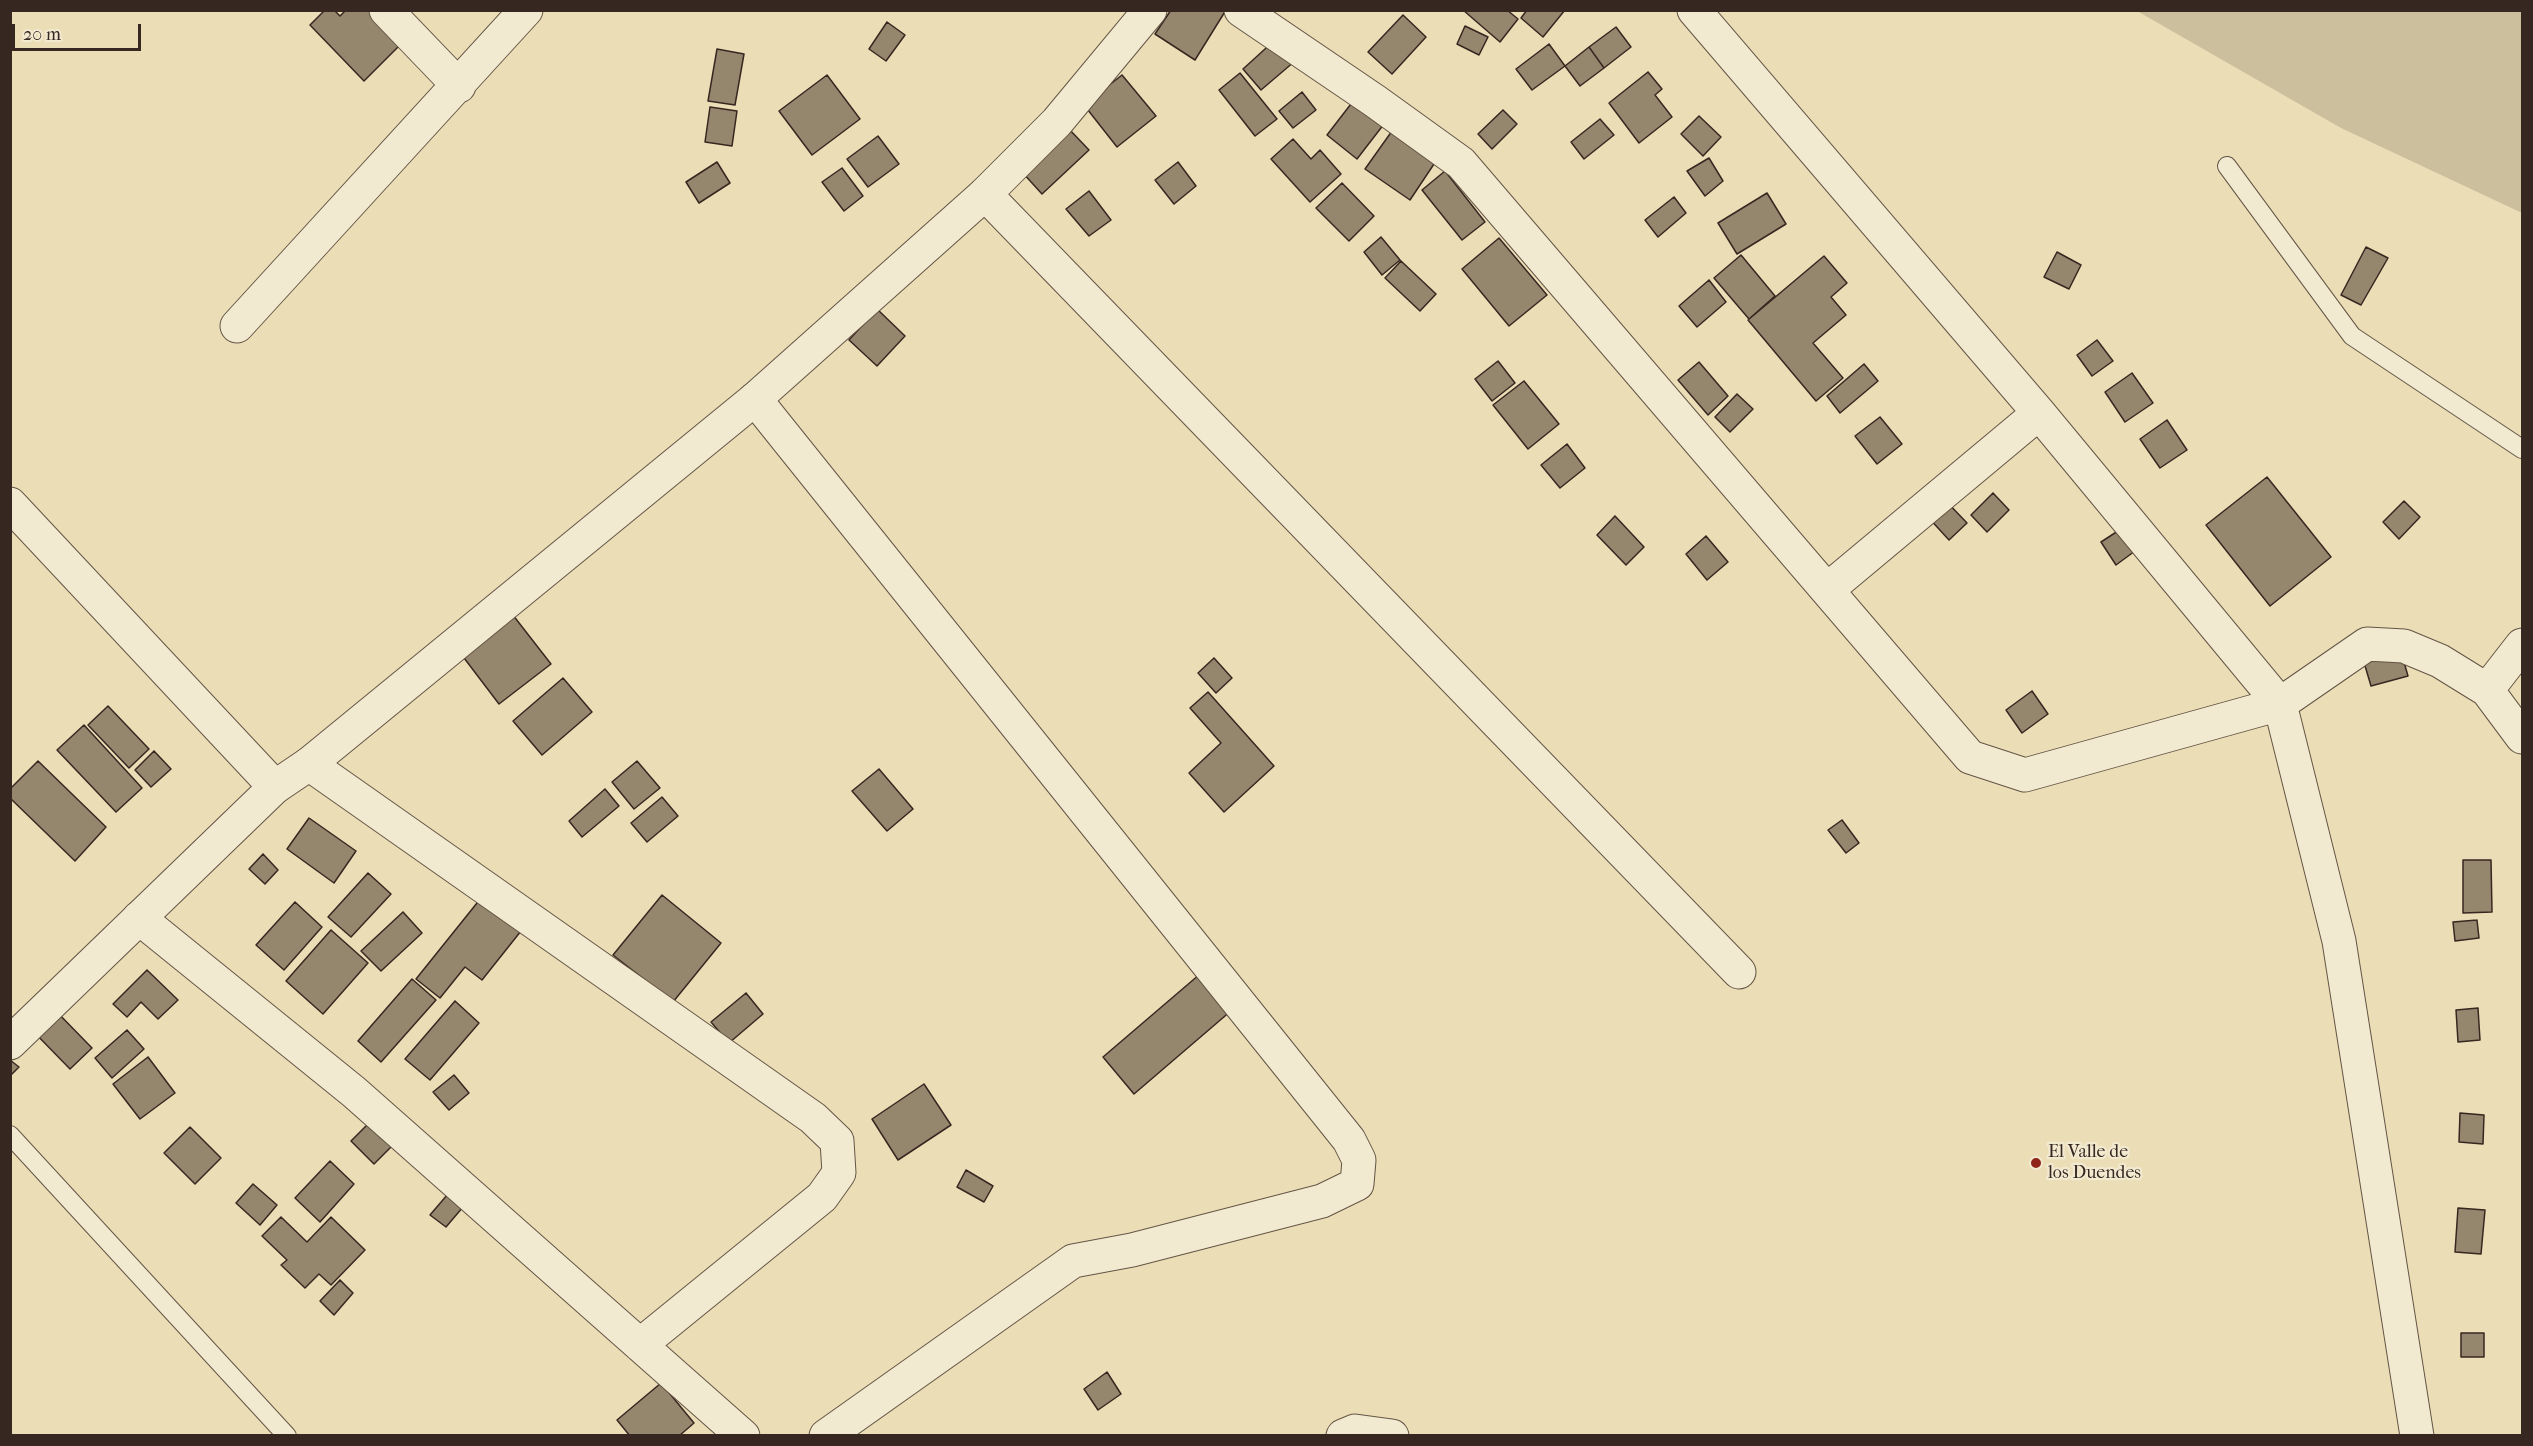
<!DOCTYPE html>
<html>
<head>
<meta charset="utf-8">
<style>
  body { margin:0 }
  #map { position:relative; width:2533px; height:1446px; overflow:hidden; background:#ebdeb6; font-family:"IM FELL French Canon",serif }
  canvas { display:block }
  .frame { position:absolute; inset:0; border:12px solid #372721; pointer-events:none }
  .scale { position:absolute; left:12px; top:24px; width:129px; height:27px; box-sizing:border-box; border:3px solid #372721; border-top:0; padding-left:8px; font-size:18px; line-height:21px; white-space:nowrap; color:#372721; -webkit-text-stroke:4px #f2ead0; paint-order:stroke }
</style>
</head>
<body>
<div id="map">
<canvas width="2533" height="1446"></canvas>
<div class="frame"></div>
<div class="scale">20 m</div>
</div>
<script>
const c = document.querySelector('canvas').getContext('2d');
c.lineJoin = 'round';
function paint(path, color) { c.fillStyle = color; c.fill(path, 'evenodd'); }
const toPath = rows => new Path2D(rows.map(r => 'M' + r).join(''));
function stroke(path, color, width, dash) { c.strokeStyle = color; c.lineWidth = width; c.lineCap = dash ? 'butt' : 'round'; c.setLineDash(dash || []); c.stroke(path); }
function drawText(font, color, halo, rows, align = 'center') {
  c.font = font + ' "IM FELL French Canon",serif'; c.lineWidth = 4.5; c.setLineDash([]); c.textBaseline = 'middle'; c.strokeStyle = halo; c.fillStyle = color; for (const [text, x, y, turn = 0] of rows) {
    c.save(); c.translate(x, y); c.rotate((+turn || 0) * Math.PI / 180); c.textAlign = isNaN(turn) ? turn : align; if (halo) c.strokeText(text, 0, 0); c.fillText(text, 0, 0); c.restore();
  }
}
paint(toPath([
  [2137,11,2522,11,2522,213,2341,128]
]), '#ccbf9d');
const building = toPath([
  [325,10,334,10,340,16,346,10,374,10,404,41,364,81,310,25,325,10],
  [1171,10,1226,10,1195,60,1155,34,1171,10],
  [1463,10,1507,10,1518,19,1500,42,1463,10],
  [1527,10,1565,10,1543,37,1521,18,1527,10],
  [1403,15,1426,37,1392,74,1368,52,1403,15],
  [887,22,905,35,886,61,869,49,887,22],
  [1465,26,1488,37,1479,55,1457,44,1465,26],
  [1616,27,1631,47,1604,68,1589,47,1616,27],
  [1276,39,1295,61,1261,90,1243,69,1276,39],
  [1549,44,1565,66,1532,90,1516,69,1549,44],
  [1589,47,1604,68,1580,86,1565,66,1589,47],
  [717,49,744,54,735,105,708,101,717,49],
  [1648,72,1662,89,1655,95,1672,117,1639,143,1609,103,1648,72],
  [1240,73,1277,119,1255,136,1219,90,1240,73],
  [827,75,860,119,812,155,779,111,827,75],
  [1122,75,1156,116,1117,147,1084,105,1122,75],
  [1302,92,1316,110,1293,128,1279,111,1302,92],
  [1354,100,1384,124,1357,159,1327,135,1354,100],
  [710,107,737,111,732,146,705,142,710,107],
  [1503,110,1517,124,1492,149,1478,134,1503,110],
  [1699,116,1721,137,1703,156,1681,134,1699,116],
  [1600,119,1614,135,1584,159,1571,142,1600,119],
  [1068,128,1089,150,1042,194,1022,172,1068,128],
  [1392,131,1436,161,1410,200,1365,169,1392,131],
  [878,136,899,164,868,187,847,159,878,136],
  [1293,139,1311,159,1320,150,1341,174,1310,202,1271,159,1293,139],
  [1709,158,1723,181,1705,196,1687,171,1709,158],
  [717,162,730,183,699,203,686,182,717,162],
  [1178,162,1196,186,1174,204,1155,180,1178,162],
  [842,168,863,196,844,211,822,182,842,168],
  [1445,171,1485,222,1462,240,1422,190,1445,171],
  [1342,183,1374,216,1349,241,1316,208,1342,183],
  [1089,191,1111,220,1089,236,1066,209,1089,191],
  [1767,193,1786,224,1737,254,1718,223,1767,193],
  [1674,197,1686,213,1658,237,1645,220,1674,197],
  [1381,237,1400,260,1382,275,1364,252,1381,237],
  [1499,238,1547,295,1509,326,1462,269,1499,238],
  [2366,247,2388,258,2361,305,2341,295,2366,247],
  [2057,252,2081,265,2069,289,2044,277,2057,252],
  [1741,255,1775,296,1749,319,1714,278,1741,255],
  [1824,256,1847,283,1831,297,1846,315,1813,343,1843,378,1816,401,1748,320,1824,256],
  [1401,261,1436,294,1420,311,1385,278,1401,261],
  [1709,280,1726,302,1697,327,1679,306,1709,280],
  [877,309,905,336,877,366,849,340,877,309],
  [2097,340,2113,361,2092,376,2077,355,2097,340],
  [1498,361,1515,383,1492,401,1475,379,1498,361],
  [1699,362,1728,396,1708,415,1678,380,1699,362],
  [1864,364,1878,381,1840,413,1827,396,1864,364],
  [2132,373,2153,403,2125,422,2105,392,2132,373],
  [1524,381,1559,424,1528,449,1493,405,1524,381],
  [1737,394,1753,409,1730,432,1715,417,1737,394],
  [1880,417,1902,444,1877,464,1855,436,1880,417],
  [2167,420,2187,450,2160,468,2140,439,2167,420],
  [1567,444,1585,468,1560,488,1541,465,1567,444],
  [2267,477,2331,557,2270,606,2206,525,2267,477],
  [1993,493,2009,510,1987,532,1971,515,1993,493],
  [1945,500,1967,523,1949,540,1927,516,1945,500],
  [2404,501,2420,517,2399,539,2383,522,2404,501],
  [1615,516,1644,547,1626,565,1597,535,1615,516],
  [2121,529,2135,551,2116,565,2101,542,2121,529],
  [1706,536,1728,562,1707,580,1686,554,1706,536],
  [509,610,551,664,499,704,458,650,509,610],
  [2400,648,2408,676,2371,686,2363,659,2400,648],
  [1214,658,1232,678,1216,693,1198,673,1214,658],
  [563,678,592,712,542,755,513,721,563,678],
  [2032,691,2048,714,2022,733,2006,710,2032,691],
  [1208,692,1274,766,1224,812,1189,773,1221,743,1190,708,1208,692],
  [108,706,149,749,129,768,88,725,108,706],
  [84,725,142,788,116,812,57,750,84,725],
  [154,751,171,769,151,787,135,770,154,751],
  [38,761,106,827,75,861,10,798,10,789,38,761],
  [637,761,660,788,634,809,612,782,637,761],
  [879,769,913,809,887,831,852,791,879,769],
  [605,789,619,806,582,837,569,821,605,789],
  [662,797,678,816,647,842,631,823,662,797],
  [309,818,356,851,334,883,287,849,309,818],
  [1842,820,1859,843,1846,853,1828,830,1842,820],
  [263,854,278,870,265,884,249,869,263,854],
  [2463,860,2491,860,2492,912,2463,913,2463,860],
  [368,873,391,894,351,937,328,917,368,873],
  [662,895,721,943,673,1002,613,955,662,895],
  [481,898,521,931,482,980,465,967,440,998,416,979,481,898],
  [295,902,322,927,284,970,256,945,295,902],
  [403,912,422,933,381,971,361,951,403,912],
  [2477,920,2479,938,2455,941,2453,922,2477,920],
  [331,930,368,963,323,1014,286,981,331,930],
  [147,970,178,1000,158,1019,141,1002,127,1017,113,1004,147,970],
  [1200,974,1232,1010,1134,1094,1103,1057,1200,974],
  [412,979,436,1000,381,1062,358,1041,412,979],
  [746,993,763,1014,729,1043,711,1022,746,993],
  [455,1001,479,1023,430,1080,405,1059,455,1001],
  [52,1007,92,1048,70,1069,30,1028,52,1007],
  [2478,1008,2480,1040,2458,1042,2456,1010,2478,1008],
  [127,1030,144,1049,112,1078,95,1058,127,1030],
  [148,1057,175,1093,140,1119,113,1084,148,1057],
  [10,1060,19,1067,10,1076,10,1060],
  [454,1075,469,1093,449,1110,433,1092,454,1075],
  [924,1084,951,1125,898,1160,872,1119,924,1084],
  [2460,1113,2484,1115,2483,1144,2459,1142,2460,1113],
  [372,1120,395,1143,374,1164,351,1141,372,1120],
  [190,1127,221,1158,195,1184,164,1153,190,1127],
  [330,1161,354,1184,320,1222,295,1198,330,1161],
  [966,1170,993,1186,984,1202,957,1187,966,1170],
  [253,1184,277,1205,260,1225,236,1203,253,1184],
  [448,1194,463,1207,446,1227,430,1215,448,1194],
  [2458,1208,2485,1210,2481,1254,2455,1252,2458,1208],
  [281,1217,307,1242,331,1217,365,1250,331,1285,319,1274,305,1288,281,1265,287,1260,262,1236,281,1217],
  [340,1280,353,1293,334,1315,320,1301,340,1280],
  [2461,1333,2484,1333,2484,1357,2461,1357,2461,1333],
  [1107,1372,1121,1394,1098,1410,1084,1389,1107,1372],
  [661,1383,694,1423,679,1436,630,1436,617,1420,661,1383]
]);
paint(building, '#95866e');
stroke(building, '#372721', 1.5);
const service = toPath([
  [2227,166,2352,336,2522,449],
  [10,1135,287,1436]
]);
const minor = toPath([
  [386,10,459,86],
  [1241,10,1375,101,1461,163,1970,757,2025,775,2280,704,2339,941,2417,1436],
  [1694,10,2039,413,2280,704,2367,644,2404,646,2440,661,2487,690,2522,737],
  [985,194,1739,972],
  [237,326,526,10],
  [755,399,1349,1140,1359,1160,1357,1184,1322,1201,1132,1250,1073,1261,826,1436],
  [10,504,275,787],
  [1827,590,2039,413],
  [2487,690,2522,645],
  [309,764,813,1118,837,1141,839,1173,822,1197,640,1345],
  [139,918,354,1092,743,1436],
  [1343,1436,1355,1431,1392,1436]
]);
const tertiary = toPath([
  [10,1043,275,787,309,764,755,399,985,194,1057,122,1150,10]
]);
stroke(service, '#645546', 20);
stroke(minor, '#645546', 35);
stroke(tertiary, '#645546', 35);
stroke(service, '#f2ead0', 18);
stroke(minor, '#f2ead0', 33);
stroke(tertiary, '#f2ead0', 33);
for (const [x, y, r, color] of [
  [2036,1163,6,"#8f2418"]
]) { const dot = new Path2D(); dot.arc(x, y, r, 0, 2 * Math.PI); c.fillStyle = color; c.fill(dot); stroke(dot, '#f2ead0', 2); }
drawText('18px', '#372721', '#f2ead0', [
  ["El Valle de",2048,1153],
  ["los Duendes",2048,1174]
], 'left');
</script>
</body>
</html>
